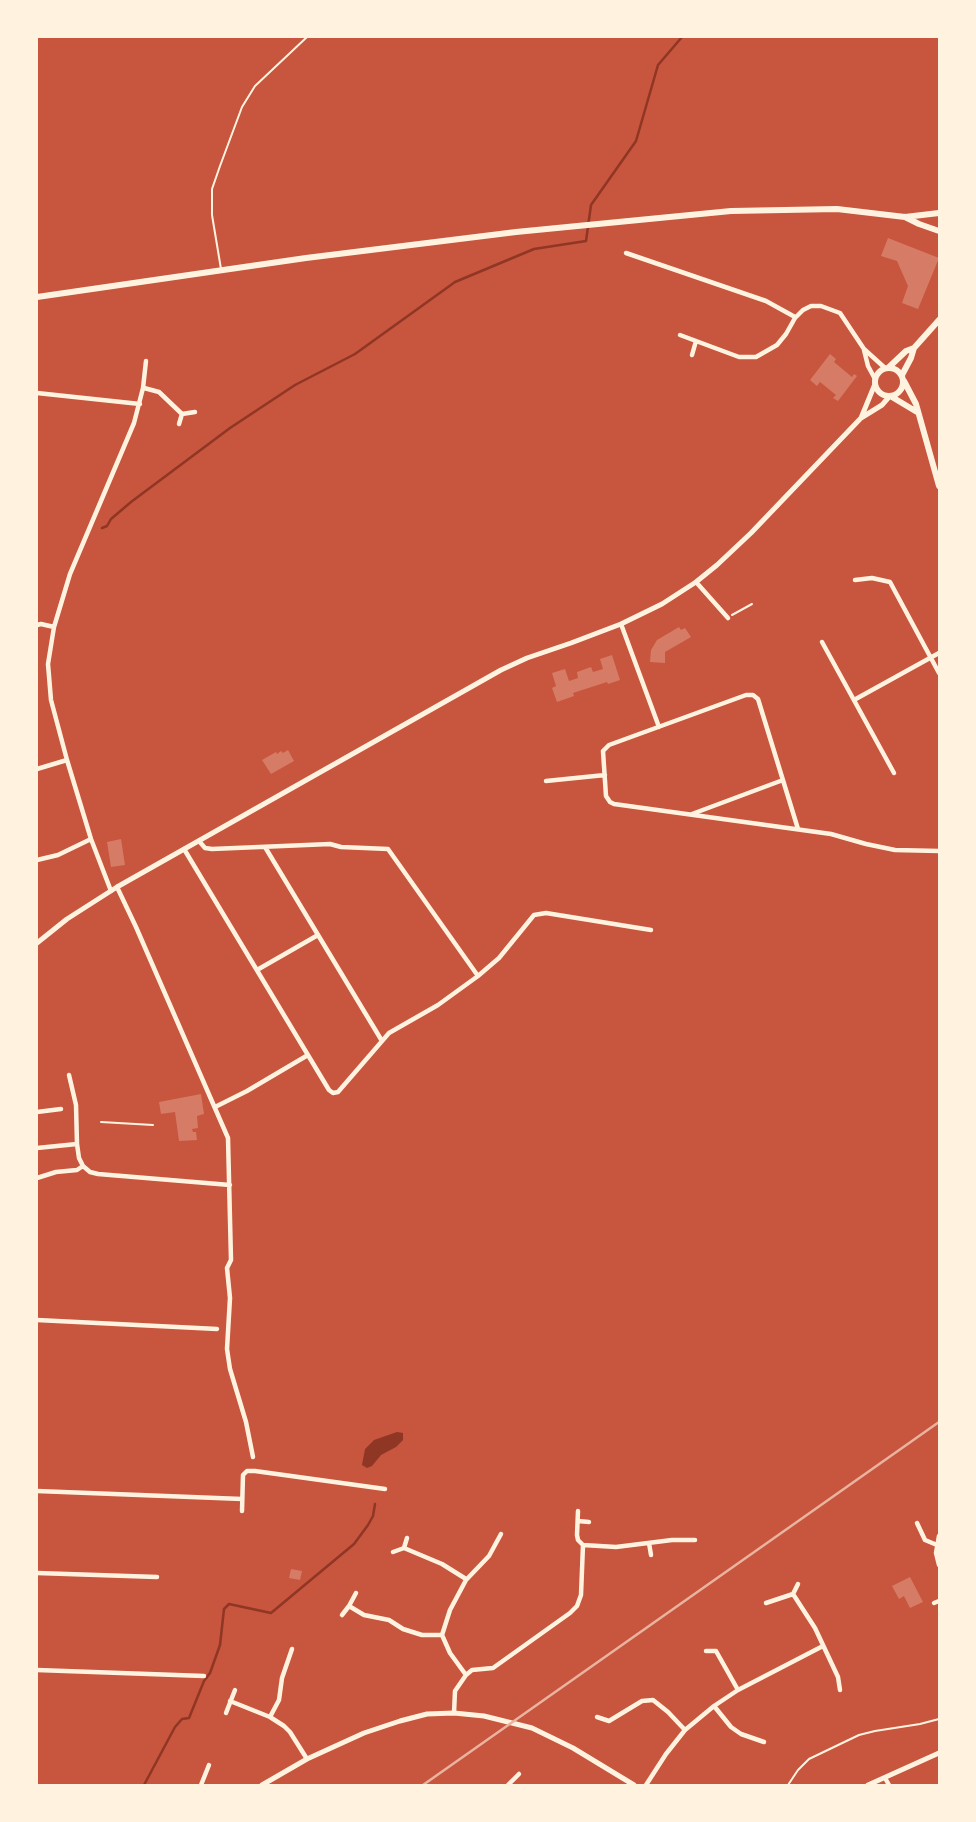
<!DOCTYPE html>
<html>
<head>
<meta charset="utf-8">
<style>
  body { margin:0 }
  #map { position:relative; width:976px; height:1822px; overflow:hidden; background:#c8553d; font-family:Figtree,sans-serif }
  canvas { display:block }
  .frame { position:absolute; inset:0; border:38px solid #fff3e0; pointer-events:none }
</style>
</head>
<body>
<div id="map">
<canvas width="976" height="1822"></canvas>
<div class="frame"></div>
</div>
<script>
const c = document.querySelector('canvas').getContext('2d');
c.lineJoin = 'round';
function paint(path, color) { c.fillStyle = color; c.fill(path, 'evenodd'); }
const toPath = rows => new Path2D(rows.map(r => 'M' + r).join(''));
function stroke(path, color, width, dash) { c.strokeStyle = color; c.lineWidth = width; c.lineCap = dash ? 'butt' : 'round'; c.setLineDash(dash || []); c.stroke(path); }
paint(toPath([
  [397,1432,403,1433,403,1440,396,1447,381,1455,372,1466,367,1468,362,1465,365,1449,374,1440]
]), '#8f3625');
stroke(toPath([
  [102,528,107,526,111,519,131,502,230,428,295,385,355,354,455,282,534,249,586,241,591,205,636,141,658,65,682,37],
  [144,1785,175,1727,182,1719,189,1718,204,1681,210,1673,220,1645,224,1609,229,1604,271,1613,354,1544,368,1525,373,1516,375,1504]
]), '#8f3625', 2.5);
paint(toPath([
  [888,238,939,258,918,309,902,303,908,286,897,261,881,256],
  [830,354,836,359,834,362,852,377,854,374,857,376,838,401,833,398,836,395,820,382,817,386,810,380],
  [679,627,681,630,685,628,691,637,665,652,665,663,650,662,651,650,657,640],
  [612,655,620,680,608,684,607,682,573,693,574,696,557,702,552,688,556,686,552,673,565,669,569,681,578,678,577,672,591,667,593,672,603,669,600,659],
  [288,750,294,761,271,774,262,760,276,752,277,754,281,751,283,753],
  [121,839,125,865,111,867,107,842],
  [201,1094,204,1114,197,1116,198,1128,192,1129,193,1132,196,1132,197,1140,179,1141,175,1112,161,1114,159,1102],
  [291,1569,302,1571,300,1580,289,1578],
  [910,1577,923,1602,910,1608,904,1596,899,1599,892,1586]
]), '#d67c66');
stroke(toPath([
  [732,615,752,604],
  [101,1122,153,1125],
  [788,1785,798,1770,809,1759,859,1735,875,1731,920,1724,939,1719]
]), '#fff3e0', 2);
stroke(toPath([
  [221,269,212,215,212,189,220,166,242,107,255,86,307,37]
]), '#fff3e0', 2);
stroke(toPath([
  [626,253,766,301,795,317],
  [680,335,739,357,756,357,777,345,786,334,795,318,803,310,811,306,821,306,840,313,864,349,885,368],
  [864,350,868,366,875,379],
  [692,355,696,341],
  [144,388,159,392,182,414],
  [37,393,140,404],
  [179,424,182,414,195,412],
  [855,580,872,578,890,582,939,673],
  [696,582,728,618],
  [621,624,659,727],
  [37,625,41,624,54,627],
  [822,642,894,773],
  [854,700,939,653],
  [37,769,67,760],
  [546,781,605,775],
  [692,814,783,780],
  [798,829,758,699,753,695,746,695,609,745,603,751,606,796,610,802,614,804,831,834,866,844,895,850,939,851],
  [199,841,205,848,212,849,330,844,341,847,388,849,478,976],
  [265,847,382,1041],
  [184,849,329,1090,333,1093,338,1092,389,1033,438,1005,478,976,499,958,534,915,546,913,651,930],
  [37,860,58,855,91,839],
  [117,887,136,927,228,1138,231,1260,227,1268,230,1298,227,1349,230,1369,246,1422,253,1457],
  [111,891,91,839,67,760,51,700,48,664,54,627,70,574,134,423,143,388,146,361],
  [257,970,318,935],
  [69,1075,76,1105,77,1144,79,1158,83,1166,90,1172,98,1174,230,1185],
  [215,1107,247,1091,308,1055],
  [37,1112,61,1109],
  [37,1148,77,1144],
  [37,1178,56,1172,77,1170,83,1166],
  [37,1320,217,1329],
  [37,1491,242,1499],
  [242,1511,243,1475,247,1471,255,1471,385,1489],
  [578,1521,589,1522],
  [917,1523,925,1540,937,1545],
  [939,1536,936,1553,939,1565],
  [649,1543,651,1555],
  [583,1545,616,1547,672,1540,695,1540],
  [404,1548,442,1564,466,1579],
  [393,1552,404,1548,407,1538],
  [37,1573,157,1577],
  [793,1594,798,1584],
  [766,1603,793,1594,815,1628,838,1677,840,1690],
  [934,1603,939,1601],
  [349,1606,364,1615,389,1620,403,1629,422,1635,442,1635],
  [342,1615,349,1606,356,1593],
  [706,1651,716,1651,738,1690],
  [37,1670,204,1676],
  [466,1675,450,1653,442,1635,450,1610,466,1580,489,1556,501,1534],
  [230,1701,270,1717,284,1726,290,1732,307,1759],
  [714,1706,731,1727,741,1734,764,1742],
  [226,1713,235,1690],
  [454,1713,455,1691,466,1675,472,1670,493,1668,570,1613,577,1606,581,1595,583,1545,578,1540,577,1535,578,1511],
  [270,1717,279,1700,282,1678,292,1649],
  [597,1717,609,1721,642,1701,653,1700,668,1712,685,1730],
  [885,1778,889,1785],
  [201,1785,209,1765],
  [508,1785,519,1774],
  [646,1785,666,1754,685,1730,714,1706,738,1690,823,1646]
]), '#fff3e0', 4.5);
stroke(toPath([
  [861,418,875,384],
  [37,943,67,919,117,887,501,670,527,658,571,643,621,624,662,604,696,582,717,565,751,533,861,418,882,405,889,397],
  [262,1785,307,1759,364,1733,400,1721,427,1714,454,1713,484,1716,532,1728,573,1748,634,1785],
  [868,1785,939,1753]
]), '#fff3e0', 5);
stroke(toPath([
  '875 382a14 14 0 1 1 28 0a14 14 0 1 1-28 0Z',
  [888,368,906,351,914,348,939,320],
  [902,375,911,358,914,348],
  [904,381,916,404,939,486],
  [892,397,917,412]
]), '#fff3e0', 6);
stroke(toPath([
  [905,217,919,224,939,231],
  [37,297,306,258,516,232,731,211,837,209,905,217,939,213]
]), '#fff3e0', 6);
stroke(toPath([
  [423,1785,939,1422]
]), '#e9b49f', 2.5);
</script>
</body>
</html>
